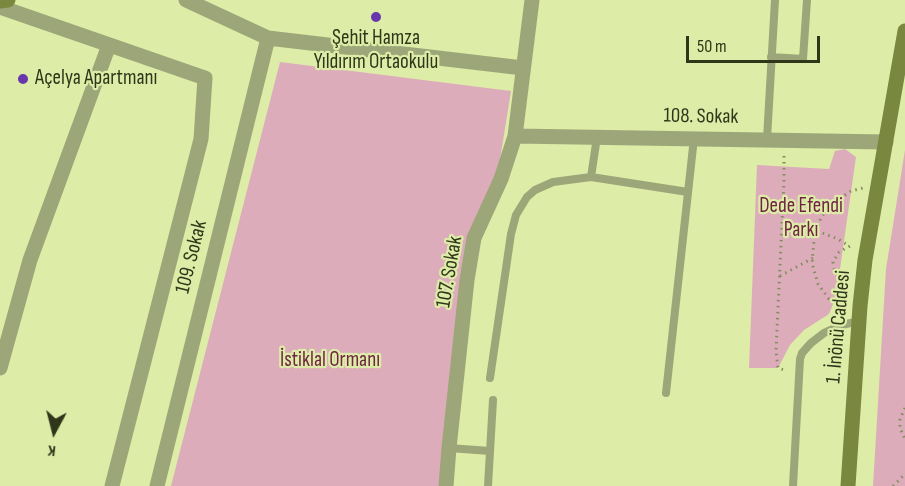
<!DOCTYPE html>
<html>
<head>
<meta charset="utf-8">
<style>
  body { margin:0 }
  #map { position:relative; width:905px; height:486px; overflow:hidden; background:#ddeca7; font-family:"Sofia Sans Condensed",sans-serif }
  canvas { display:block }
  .north { position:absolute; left:24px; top:402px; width:60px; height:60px; -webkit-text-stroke:4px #ddeca7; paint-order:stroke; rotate:187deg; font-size:16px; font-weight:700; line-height:24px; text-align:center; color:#30361a }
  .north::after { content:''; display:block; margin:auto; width:21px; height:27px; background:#30361a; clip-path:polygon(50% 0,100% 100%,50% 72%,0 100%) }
  .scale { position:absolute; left:686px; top:36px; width:134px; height:27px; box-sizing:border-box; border:3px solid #30361a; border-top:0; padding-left:8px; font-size:18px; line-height:21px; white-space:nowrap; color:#30361a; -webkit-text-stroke:4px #ddeca7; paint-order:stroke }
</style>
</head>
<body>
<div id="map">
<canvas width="905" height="486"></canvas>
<div class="north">K</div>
<div class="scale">50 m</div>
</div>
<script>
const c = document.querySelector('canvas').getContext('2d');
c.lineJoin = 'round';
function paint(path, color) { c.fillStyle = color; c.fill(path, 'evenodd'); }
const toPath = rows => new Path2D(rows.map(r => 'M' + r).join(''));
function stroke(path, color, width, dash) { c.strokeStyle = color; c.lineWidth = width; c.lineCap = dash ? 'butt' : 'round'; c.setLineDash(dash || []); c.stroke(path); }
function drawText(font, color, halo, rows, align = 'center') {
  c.font = font + ' "Sofia Sans Condensed",sans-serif'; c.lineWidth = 4.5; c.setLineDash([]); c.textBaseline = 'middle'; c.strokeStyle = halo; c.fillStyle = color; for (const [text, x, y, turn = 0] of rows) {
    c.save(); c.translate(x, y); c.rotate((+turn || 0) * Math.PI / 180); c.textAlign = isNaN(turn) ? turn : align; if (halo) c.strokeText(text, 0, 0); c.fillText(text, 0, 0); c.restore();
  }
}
paint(toPath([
  [280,62,511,91,499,166,469,238,439,486,171,486],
  [845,149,856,157,836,297,829,314,804,330,790,345,778,368,749,368,757,165,829,169,835,151],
  [905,150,905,486,873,486,886,269]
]), '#ddacbb');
stroke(toPath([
  [784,156,784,180,776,351,778,368,787,371],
  [817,231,838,239,849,246],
  [780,276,813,258],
  [848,279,835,273,833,262,839,252,850,246],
  [840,304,829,299,818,284,812,263,814,241,821,217,836,201,851,191,863,188],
  [905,408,900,419,900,428,905,439],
  [893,486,905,474]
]), '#838d5e', 3, [1.5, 4.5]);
stroke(toPath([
  [771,57,803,59,807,0],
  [767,139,775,0],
  [591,177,597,137],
  [490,378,511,234,516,215,527,197,535,190,553,182,591,177,688,192],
  [666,393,694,138],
  [449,448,490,451],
  [488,486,493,400],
  [793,486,800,359,802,353,811,343,824,333,842,325,859,321]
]), '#9ca678', 8);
stroke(toPath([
  [186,0,268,38,523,68],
  [0,7,205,78,201,139,112,486],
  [515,136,886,142],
  [0,368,30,260,109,45],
  [157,486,268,38],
  [446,486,449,448,467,280,474,238,501,179,515,136,532,0]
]), '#9ca678', 15);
stroke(toPath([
  [0,1,8,0],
  [848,486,860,306,865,260,905,31]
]), '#7a873f', 15);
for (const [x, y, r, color] of [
  [376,17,6,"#6836ad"],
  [23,79,6,"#6836ad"]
]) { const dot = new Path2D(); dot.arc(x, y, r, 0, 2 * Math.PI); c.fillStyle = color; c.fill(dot); stroke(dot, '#ddeca7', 2); }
drawText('21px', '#30361a', '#ddeca7', [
  ["Şehit Hamza",376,39],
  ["Yıldırım Ortaokulu",376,63],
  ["Açelya Apartmanı",35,79,"left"]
]);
drawText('21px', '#30361a', '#ddeca7', [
  ["108. Sokak",701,117,1],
  ["109. Sokak",192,257,-76],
  ["107. Sokak",450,272,-80],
  ["1. İnönü Caddesi",839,327,-85]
]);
drawText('21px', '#712344', '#ddeca7', [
  ["Dede Efendi",801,207],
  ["Parkı",801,231],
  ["İstiklal Ormanı",330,361]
]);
</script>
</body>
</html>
